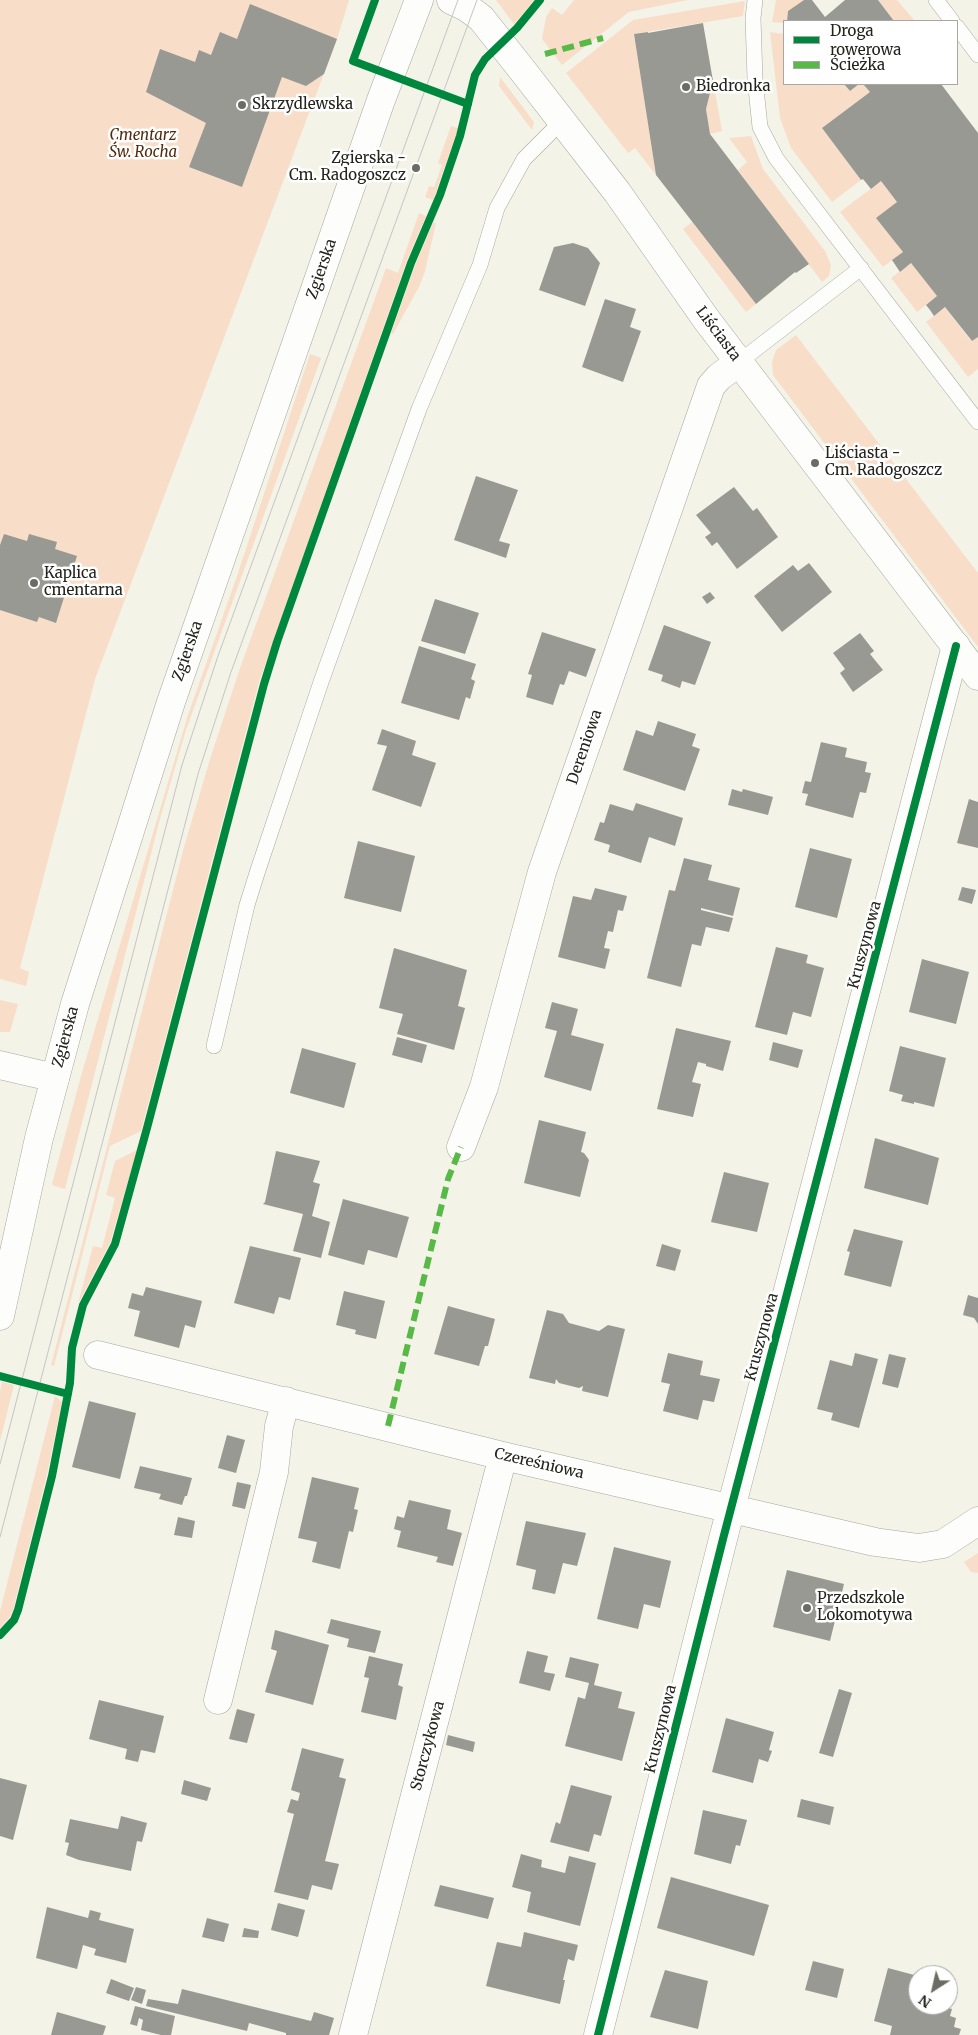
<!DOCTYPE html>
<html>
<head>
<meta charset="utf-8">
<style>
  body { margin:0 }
  #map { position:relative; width:978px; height:2035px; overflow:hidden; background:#f3f3e8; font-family:Merriweather,serif }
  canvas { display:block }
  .legend { position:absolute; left:783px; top:20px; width:175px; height:65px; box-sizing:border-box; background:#fff; border:1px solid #a7a7a5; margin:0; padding:6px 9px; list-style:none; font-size:15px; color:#24241d }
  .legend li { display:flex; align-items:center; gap:10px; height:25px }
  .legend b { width:25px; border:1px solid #a7a7a5 }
  .north { position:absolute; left:908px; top:1965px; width:50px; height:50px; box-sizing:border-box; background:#fff; border:1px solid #a7a7a5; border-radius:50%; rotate:215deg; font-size:14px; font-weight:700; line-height:20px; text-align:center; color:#24241d }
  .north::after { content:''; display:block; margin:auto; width:18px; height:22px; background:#6c6c64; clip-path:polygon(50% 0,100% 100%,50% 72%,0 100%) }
</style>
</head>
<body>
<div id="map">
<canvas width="978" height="2035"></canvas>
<ul class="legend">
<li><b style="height:6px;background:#00873e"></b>Droga rowerowa</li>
<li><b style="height:6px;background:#58b947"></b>Ścieżka</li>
</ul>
<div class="north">N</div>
</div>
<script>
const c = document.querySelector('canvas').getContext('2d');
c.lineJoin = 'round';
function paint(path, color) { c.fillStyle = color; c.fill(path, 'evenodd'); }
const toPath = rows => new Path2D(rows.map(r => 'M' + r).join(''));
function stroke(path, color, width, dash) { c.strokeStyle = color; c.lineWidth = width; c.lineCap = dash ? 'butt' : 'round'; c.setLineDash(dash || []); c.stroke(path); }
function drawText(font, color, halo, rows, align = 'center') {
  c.font = font + ' Merriweather,serif'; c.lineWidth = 5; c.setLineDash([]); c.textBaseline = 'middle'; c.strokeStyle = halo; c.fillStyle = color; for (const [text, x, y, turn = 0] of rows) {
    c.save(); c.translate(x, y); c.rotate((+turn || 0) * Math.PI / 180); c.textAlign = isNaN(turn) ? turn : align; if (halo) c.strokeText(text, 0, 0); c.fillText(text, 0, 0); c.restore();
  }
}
paint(toPath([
  [0,0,349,0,337,39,95,679,20,968,29,972,26,986,0,979],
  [496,0,534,0,514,24],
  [574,0,688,0,629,12,562,65,542,39,546,17,552,8,562,15],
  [776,0,804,0,788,11,787,21,784,23,772,22],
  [878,0,897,0,915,21,894,21],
  [745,1,743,16,634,34,656,175,635,148,628,153,566,73,633,20],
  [770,32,784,34,784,84,844,84,850,91,859,84,863,84,870,92,822,128,861,180,832,202,791,148,780,118],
  [500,77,534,122,532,130,499,86],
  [713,81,722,131,710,134,706,109],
  [451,126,458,128,456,135,433,200,425,197,429,186,434,187,442,165,438,163],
  [751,136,763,169,825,251,831,265,829,276,822,282,738,170,747,162,729,138],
  [881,181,897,202,877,218,903,252,883,267,840,212],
  [419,213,426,216,407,260,259,682,141,1131,110,1146,54,1366,51,1365,184,847,210,759,240,668,386,268,398,273],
  [692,222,756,304,746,312,683,229],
  [433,223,436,223,425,271,420,285,393,334,391,333,415,265],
  [911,263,937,296,917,312,891,278],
  [945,307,971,341,978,337,978,369,968,377,926,322],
  [796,335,978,573,978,647,773,375,772,362,776,350],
  [310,354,321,358,186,730,160,819,65,1189,54,1186,52,1184,81,1076,188,715,236,579],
  [0,1000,18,1004,10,1032,0,1032],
  [137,1150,110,1243,78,1304,93,1246,102,1248,115,1198,106,1195,115,1161],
  [2,1382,14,1385,0,1441,0,1392],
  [55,1396,62,1402,47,1474,13,1610,9,1618,0,1628,0,1611],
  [978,1553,978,1573,971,1572,964,1562]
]), '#f8dec8');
paint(toPath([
  [804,0,812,0,825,17,845,0,878,0,894,21,787,21,788,11],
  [250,4,337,39,324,74,306,86,282,77,242,187,189,167,206,123,146,92,160,49,195,62,199,50,211,55,220,32,237,39],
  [703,23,713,81,706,109,710,134,809,264,796,273,795,272,756,304,656,175,634,34,648,32,648,33],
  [844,84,859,84,850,91],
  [863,84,941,84,978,133,978,337,972,341,945,307,934,316,930,310,926,305,937,296,911,263,900,272,892,260,903,252,876,218,897,202,881,181,871,189,863,179,861,180,822,128,870,92],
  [573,243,588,248,600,263,585,306,539,290,554,247],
  [605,299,636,309,630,327,641,331,623,382,582,367],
  [476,476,518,490,499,541,510,544,506,558,454,540],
  [734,487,753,511,757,508,778,537,737,569,717,542,712,546,705,537,711,533,696,515],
  [4,534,27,541,29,534,57,542,55,549,77,556,56,623,39,617,37,622,0,610,0,545],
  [809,563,832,592,782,632,754,596,793,565,798,571],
  [710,592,715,598,707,604,702,597],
  [435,599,479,613,465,654,421,641],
  [664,625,711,642,695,685,682,681,680,688,661,681,663,675,648,670],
  [542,632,596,649,586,677,569,671,564,685,560,684,553,705,526,697,532,675,528,674],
  [860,633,874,651,870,654,883,670,853,692,840,673,845,669,833,653],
  [419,646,476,664,471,679,475,681,470,699,466,697,459,720,401,703],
  [658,721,696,734,692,746,700,749,685,791,623,770,636,730,653,736],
  [382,729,416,741,412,755,436,763,421,807,372,790,387,746,377,744],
  [821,742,847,748,845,757,867,762,865,772,871,773,866,793,860,792,853,818,805,805,808,794,802,793,805,781,811,782],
  [732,789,742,792,743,789,773,797,768,815,728,805],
  [969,799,978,802,978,848,957,843],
  [636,803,683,818,675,846,649,837,641,863,608,852,610,845,594,840,600,822,604,823,610,804,633,811],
  [358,841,415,856,401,912,344,898],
  [810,848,852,859,837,918,795,907],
  [684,858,712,865,708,880,740,888,733,916,701,908,701,910,733,918,729,932,706,927,701,946,692,944,681,987,647,978,669,890,675,891],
  [962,887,976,890,972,904,958,900],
  [595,888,627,896,623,911,618,910,613,932,608,931,604,948,610,949,605,969,558,957,573,896,591,900],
  [776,947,808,955,806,963,824,968,811,1017,793,1012,787,1035,755,1027],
  [394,948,467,970,458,1006,465,1008,454,1050,397,1034,403,1014,379,1008],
  [922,959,969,972,956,1024,909,1012],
  [552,1002,578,1009,571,1035,604,1044,591,1091,544,1077,557,1031,545,1028],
  [676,1028,731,1041,723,1071,706,1066,706,1064,698,1062,692,1082,701,1084,693,1117,657,1109],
  [397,1037,427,1045,422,1063,392,1055],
  [773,1042,803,1050,798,1068,769,1060],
  [900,1046,946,1058,934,1107,914,1102,914,1104,901,1101,903,1095,889,1091],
  [302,1048,356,1063,344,1108,290,1093],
  [539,1120,586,1132,581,1152,584,1153,589,1160,580,1197,524,1183],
  [875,1138,939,1158,928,1205,864,1188],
  [276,1151,320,1161,313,1182,320,1184,312,1216,330,1222,321,1258,293,1251,303,1214,263,1204,265,1202],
  [724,1172,769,1183,757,1232,711,1222],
  [343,1199,409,1217,397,1258,368,1250,364,1265,328,1255],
  [854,1229,903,1241,891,1287,844,1275,850,1252,847,1251],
  [662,1244,681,1250,675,1271,656,1266],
  [250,1246,301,1258,290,1300,279,1297,274,1314,234,1303],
  [146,1287,202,1301,195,1328,185,1325,179,1348,134,1336,140,1311,128,1308,132,1293,143,1296],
  [344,1291,385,1301,376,1339,355,1334,356,1330,336,1325],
  [968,1295,978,1298,978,1324,974,1318,963,1315],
  [448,1306,495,1319,488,1346,485,1346,479,1366,434,1354],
  [547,1310,563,1314,569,1323,599,1331,608,1325,625,1329,608,1397,582,1391,583,1386,579,1388,559,1383,556,1379,555,1384,529,1378],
  [668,1353,703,1361,700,1375,720,1379,714,1402,703,1400,698,1420,663,1411,670,1384,661,1382],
  [855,1353,878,1359,859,1428,831,1420,833,1413,817,1409,830,1360,852,1366],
  [889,1354,906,1358,898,1388,882,1384],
  [89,1401,136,1413,120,1479,72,1467],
  [227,1435,245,1440,236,1473,218,1468],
  [140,1466,192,1478,187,1496,185,1496,182,1505,159,1499,161,1494,134,1488],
  [312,1477,359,1488,354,1509,358,1510,353,1532,349,1531,340,1569,312,1562,317,1542,298,1538],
  [237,1482,251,1485,245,1509,232,1506],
  [409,1500,451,1510,447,1529,462,1533,453,1566,436,1562,438,1557,397,1547,401,1531,394,1529,397,1516,404,1518],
  [178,1517,195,1521,192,1538,174,1535],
  [526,1521,586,1533,577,1566,563,1563,555,1594,532,1589,536,1570,516,1565],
  [614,1547,671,1561,660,1608,644,1604,638,1629,597,1619],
  [787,1570,844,1584,830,1641,773,1627],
  [331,1619,381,1631,375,1653,347,1647,349,1639,327,1633],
  [275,1630,329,1645,313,1705,265,1692,277,1651,271,1649],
  [527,1651,548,1656,544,1672,555,1674,550,1691,519,1683],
  [369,1656,403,1664,398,1685,403,1687,396,1720,361,1712,369,1678,364,1677],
  [570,1657,599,1664,594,1685,622,1692,618,1708,635,1712,622,1761,565,1746,578,1697,585,1699,589,1683,565,1677],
  [839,1689,852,1693,833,1757,819,1753],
  [99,1700,164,1716,155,1753,141,1750,138,1762,125,1759,127,1749,89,1739],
  [237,1709,255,1714,247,1743,229,1739],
  [726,1718,774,1732,769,1750,772,1751,768,1762,759,1759,753,1783,712,1772],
  [448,1735,475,1742,473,1752,446,1745],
  [302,1748,344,1759,339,1777,346,1779,325,1861,339,1864,332,1890,312,1885,308,1900,274,1892,294,1814,287,1812,291,1799,298,1801,300,1793,291,1790],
  [0,1778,27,1785,13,1840,0,1836],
  [184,1780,211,1788,207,1801,181,1794],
  [571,1785,612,1796,601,1836,594,1834,589,1852,550,1842,556,1822,560,1824],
  [801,1799,834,1807,830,1825,797,1817],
  [703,1810,747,1820,740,1846,736,1845,731,1864,694,1854],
  [121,1816,147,1823,142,1842,137,1841,131,1871,79,1860,66,1855,69,1843,65,1842,70,1819,118,1829],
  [521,1854,542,1860,541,1867,565,1873,569,1856,596,1863,580,1926,527,1912,531,1892,512,1887],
  [671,1877,769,1905,754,1956,657,1928],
  [440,1885,494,1898,488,1919,434,1906],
  [278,1903,305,1910,298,1937,271,1930],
  [47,1907,88,1918,90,1910,101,1913,99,1920,134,1929,126,1963,94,1955,96,1949,83,1945,77,1969,36,1958],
  [207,1918,229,1924,224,1942,202,1937],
  [244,1928,259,1931,258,1938,242,1937],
  [524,1932,578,1945,574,1961,568,1959,563,1980,565,1980,560,2004,486,1986,497,1942,521,1947],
  [813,1961,844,1969,837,1998,805,1990],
  [888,1968,918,1976,918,2005,936,2005,952,2009,950,2016,956,2018,954,2027,961,2029,959,2035,890,2035,892,2026,874,2021],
  [665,1970,708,1981,698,2029,650,2017],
  [111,1979,134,1988,129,2001,106,1993],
  [136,1987,146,1990,142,2004,131,2000],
  [182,1989,311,2021,314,2012,334,2018,329,2035,286,2035,286,2033,249,2023,247,2031,146,2006,148,1999,178,2004],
  [135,2006,175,2016,171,2035,161,2035,141,2030,143,2020,139,2018,137,2026,130,2024],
  [57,2012,106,2026,103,2035,51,2035]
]), '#989992');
const service = toPath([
  [755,0,753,18,755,79,760,127,776,158,978,422],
  [936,0,952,21],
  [957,27,978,55],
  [739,362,861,268],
  [214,1046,247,905,258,870,321,682,419,409,480,265,497,208,524,159,562,121]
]);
const minor = toPath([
  [0,1065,55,1078],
  [461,1147,484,1087,542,872,711,386,719,377,739,362],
  [98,1355,503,1456,875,1542,919,1548,943,1544,978,1521],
  [218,1700,274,1472,279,1426,286,1401],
  [353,2035,503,1456],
  [598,2035,723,1539,956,646]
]);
const tertiary = toPath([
  [451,0,466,7,481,18,523,71,617,192,706,319,978,676]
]);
const secondary = toPath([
  [0,1316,39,1138,75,1004,171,702,381,100,419,0]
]);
stroke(service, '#a7a79f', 16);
stroke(minor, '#a7a79f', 29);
stroke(tertiary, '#a7a79f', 29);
stroke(secondary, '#a7a79f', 29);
stroke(service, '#fdfdfc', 15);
stroke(minor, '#fdfdfc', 28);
stroke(tertiary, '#fdfdfc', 28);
stroke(secondary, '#fdfdfc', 28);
stroke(toPath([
  [0,1464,182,765,218,656,458,0],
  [0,1537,198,774,231,672,477,0]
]), '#c5c5c2', 1);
stroke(toPath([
  [545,54,603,38],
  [388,1426,448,1179,461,1147]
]), '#58b947', 6, [12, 6]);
stroke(toPath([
  [375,0,353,61,468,104],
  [0,1376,68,1394],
  [0,1635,14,1620,18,1610,52,1476,70,1383,72,1348,83,1305,115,1244,147,1128,264,684,277,642,411,263,440,195,460,136,475,75,485,59,517,28,540,0],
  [598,2035,723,1539,956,646]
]), '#00873e', 8);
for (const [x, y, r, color] of [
  [686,87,5,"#6c6c64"],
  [242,105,5,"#6c6c64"],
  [416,168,5,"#6c6c64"],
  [815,463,5,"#6c6c64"],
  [34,583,5,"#6c6c64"],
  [807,1608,5,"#6c6c64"]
]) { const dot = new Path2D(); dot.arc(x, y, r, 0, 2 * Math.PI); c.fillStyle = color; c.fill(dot); stroke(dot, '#fff', 2); }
drawText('15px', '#24241d', '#fff', [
  ["Biedronka",696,87],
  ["Skrzydlewska",252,105],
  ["Zgierska -",406,159,"right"],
  ["Cm. Radogoszcz",406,176,"right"],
  ["Liściasta -",825,454],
  ["Cm. Radogoszcz",825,471],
  ["Kaplica",44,574],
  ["cmentarna",44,591],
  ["Przedszkole",817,1599],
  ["Lokomotywa",817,1616]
], 'left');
drawText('italic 15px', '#512a0c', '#fff', [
  ["Cmentarz",143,136],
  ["Św. Rocha",143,153]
]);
drawText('15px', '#24241d', '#fff', [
  ["Zgierska",322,269,-71],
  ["Liściasta",718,334,53],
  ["Zgierska",188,651,-71],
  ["Dereniowa",585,747,-71],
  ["Kruszynowa",865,945,-75],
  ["Zgierska",66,1037,-75],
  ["Kruszynowa",762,1337,-75],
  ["Czereśniowa",539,1464,13],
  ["Kruszynowa",661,1729,-76],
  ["Storczykowa",428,1746,-75]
]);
</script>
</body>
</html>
